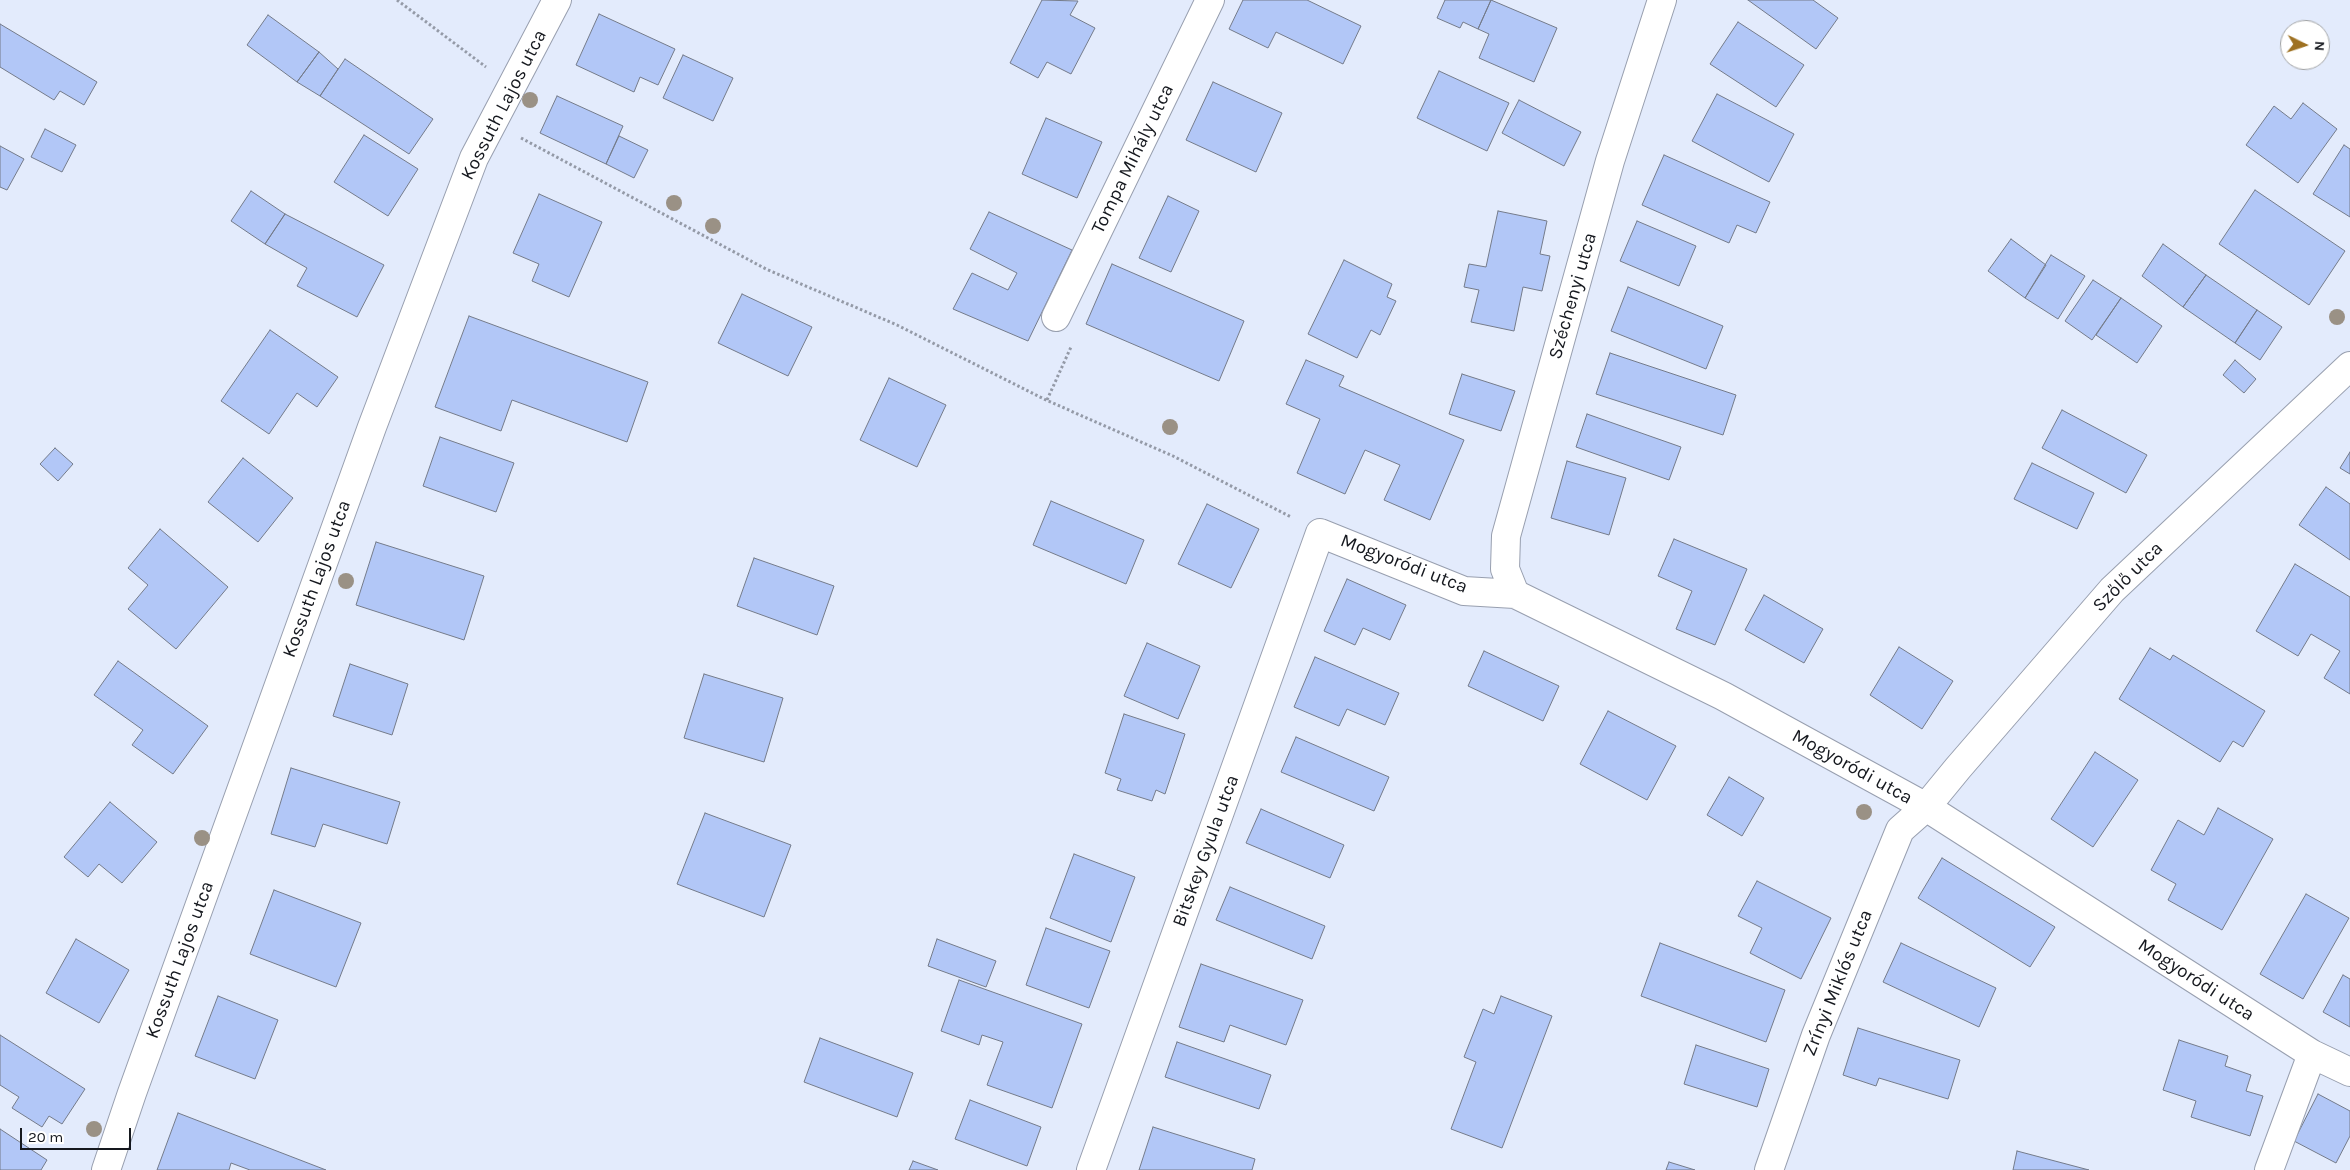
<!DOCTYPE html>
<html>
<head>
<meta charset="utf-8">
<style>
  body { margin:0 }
  #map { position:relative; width:2350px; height:1170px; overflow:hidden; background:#e3ebfc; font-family:Karla,sans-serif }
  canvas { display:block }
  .north { position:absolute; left:2280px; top:20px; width:50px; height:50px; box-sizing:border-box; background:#fff; border:1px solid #a1a3a5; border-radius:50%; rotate:94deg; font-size:14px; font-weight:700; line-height:20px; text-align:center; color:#15181e }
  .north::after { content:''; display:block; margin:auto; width:18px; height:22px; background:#9e7122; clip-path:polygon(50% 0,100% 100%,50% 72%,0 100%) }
  .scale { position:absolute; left:20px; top:1128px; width:111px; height:22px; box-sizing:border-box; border:2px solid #15181e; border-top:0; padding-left:6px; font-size:15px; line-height:18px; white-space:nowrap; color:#15181e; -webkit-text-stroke:4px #fff; paint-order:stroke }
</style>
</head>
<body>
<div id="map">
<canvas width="2350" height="1170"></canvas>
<div class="north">N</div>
<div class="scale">20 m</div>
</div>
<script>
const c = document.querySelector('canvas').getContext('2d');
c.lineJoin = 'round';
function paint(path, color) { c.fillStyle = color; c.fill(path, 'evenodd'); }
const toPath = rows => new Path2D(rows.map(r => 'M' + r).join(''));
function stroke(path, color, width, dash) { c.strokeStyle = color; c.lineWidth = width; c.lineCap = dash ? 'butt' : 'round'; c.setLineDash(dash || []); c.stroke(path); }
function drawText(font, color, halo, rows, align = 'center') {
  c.font = font + ' Karla,sans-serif'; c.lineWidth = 4.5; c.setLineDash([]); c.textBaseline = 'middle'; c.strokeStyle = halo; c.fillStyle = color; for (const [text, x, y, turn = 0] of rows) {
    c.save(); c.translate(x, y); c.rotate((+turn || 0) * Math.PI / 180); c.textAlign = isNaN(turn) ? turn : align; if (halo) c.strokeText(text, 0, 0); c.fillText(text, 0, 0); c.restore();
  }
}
const building = toPath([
  [1042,0,1078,1,1070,15,1095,28,1071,74,1047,62,1038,78,1010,63,1042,0],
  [1243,0,1307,0,1361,26,1343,64,1276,32,1268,48,1229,29,1243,0],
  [1445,0,1491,0,1478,29,1463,22,1460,28,1437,18,1445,0],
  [1491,0,1557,28,1534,82,1479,58,1489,34,1478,29,1491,0],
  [1748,0,1813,0,1838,18,1816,49,1748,0],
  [599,14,675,49,658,85,640,77,634,92,576,65,599,14],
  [268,15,319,52,297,82,247,45,268,15],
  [1738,22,1804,65,1776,107,1710,64,1738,22],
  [0,24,97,82,84,105,60,91,54,100,0,67,0,24],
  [319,52,338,69,320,96,297,82,319,52],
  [683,55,733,78,713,121,663,98,683,55],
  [345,59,433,119,409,154,320,96,345,59],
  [1439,71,1509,103,1487,151,1417,118,1439,71],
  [1213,82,1282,113,1256,172,1186,140,1213,82],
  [1717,94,1794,134,1769,182,1692,141,1717,94],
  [557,96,623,126,606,164,540,133,557,96],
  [1519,100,1581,132,1564,166,1502,133,1519,100],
  [2303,103,2337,129,2298,183,2246,145,2274,106,2291,119,2303,103],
  [1046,118,1102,142,1077,198,1022,174,1046,118],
  [45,129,76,145,62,172,31,157,45,129],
  [364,135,418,169,388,216,334,182,364,135],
  [619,136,648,150,634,178,606,164,619,136],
  [2344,145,2350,149,2350,217,2313,194,2344,145],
  [0,146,24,159,7,190,0,187,0,146],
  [1664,155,1770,202,1756,233,1737,225,1729,243,1642,205,1664,155],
  [2255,190,2345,251,2309,305,2219,244,2255,190],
  [251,191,285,214,265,244,231,221,251,191],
  [539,194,602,222,569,297,532,281,539,264,513,253,539,194],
  [1168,196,1199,211,1171,272,1139,258,1168,196],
  [1498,211,1547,221,1540,254,1550,256,1542,291,1523,287,1514,331,1471,322,1479,290,1464,287,1469,264,1486,267,1498,211],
  [989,212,1072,250,1028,341,953,309,972,273,1008,290,1017,273,970,249,989,212],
  [285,214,384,265,357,317,297,286,307,268,265,244,285,214],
  [1637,221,1696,246,1679,286,1620,261,1637,221],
  [2011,239,2046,265,2025,298,1988,271,2011,239],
  [2163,244,2206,275,2183,307,2142,276,2163,244],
  [2051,255,2085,276,2058,319,2025,298,2051,255],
  [1344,260,1392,284,1387,297,1396,301,1380,335,1371,330,1357,358,1308,334,1344,260],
  [1112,264,1244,321,1219,381,1086,324,1112,264],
  [2206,275,2257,310,2235,343,2183,307,2206,275],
  [2093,280,2121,298,2092,340,2065,321,2093,280],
  [1628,287,1723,326,1706,369,1611,331,1628,287],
  [742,294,812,327,788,376,718,343,742,294],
  [2121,298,2162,326,2137,363,2096,335,2121,298],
  [2257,310,2282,327,2260,360,2235,343,2257,310],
  [469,316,648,382,627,442,512,400,501,431,435,407,469,316],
  [270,330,338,377,317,407,297,393,269,434,221,401,270,330],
  [1610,353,1736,395,1723,435,1596,394,1610,353],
  [1306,360,1344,376,1339,386,1464,440,1430,520,1384,500,1400,465,1365,450,1345,494,1297,473,1320,419,1286,404,1306,360],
  [2235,360,2256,379,2244,393,2223,375,2235,360],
  [1462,374,1515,391,1501,431,1449,414,1462,374],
  [889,378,946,405,917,467,860,440,889,378],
  [2062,410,2147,455,2126,493,2042,448,2062,410],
  [1587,414,1681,447,1669,480,1576,447,1587,414],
  [440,437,514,463,496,512,423,486,440,437],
  [55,448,73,464,58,481,40,464,55,448],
  [2350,452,2350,474,2340,468,2350,452],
  [243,458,293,498,258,542,208,502,243,458],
  [1567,461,1626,478,1609,535,1551,518,1567,461],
  [2032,463,2094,493,2077,529,2014,499,2032,463],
  [2326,487,2350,504,2350,560,2299,525,2326,487],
  [1051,501,1144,540,1126,584,1033,545,1051,501],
  [1207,504,1259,529,1231,588,1178,564,1207,504],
  [160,529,228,587,176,649,128,609,148,585,128,568,160,529],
  [1674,539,1747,569,1715,645,1676,629,1692,591,1658,576,1674,539],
  [376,542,484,576,464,640,356,605,376,542],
  [754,558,834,586,817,635,737,606,754,558],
  [2295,564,2350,597,2350,694,2324,678,2340,651,2311,634,2298,656,2256,631,2295,564],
  [1347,579,1406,605,1390,640,1363,628,1355,645,1324,631,1347,579],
  [1764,595,1823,629,1804,663,1745,630,1764,595],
  [1147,643,1200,666,1178,719,1124,696,1147,643],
  [1899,647,1953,681,1922,729,1870,695,1899,647],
  [2150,648,2170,660,2173,655,2265,711,2243,747,2233,741,2220,762,2119,699,2150,648],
  [1484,651,1559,686,1543,721,1468,686,1484,651],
  [1315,657,1399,693,1385,725,1347,709,1339,726,1294,707,1315,657],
  [118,661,208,726,173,774,132,745,143,730,94,695,118,661],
  [350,664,408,684,392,735,333,716,350,664],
  [704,674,783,698,764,762,684,738,704,674],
  [1608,711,1676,746,1647,800,1580,764,1608,711],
  [1124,714,1185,734,1165,794,1156,790,1152,801,1117,790,1121,779,1105,773,1124,714],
  [1296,737,1389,777,1374,811,1281,772,1296,737],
  [2095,752,2138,780,2093,847,2051,819,2095,752],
  [291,768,400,802,387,844,323,824,315,847,271,834,291,768],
  [1729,777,1764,798,1742,836,1707,815,1729,777],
  [110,802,157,842,122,883,99,864,88,877,64,857,110,802],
  [2218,808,2273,839,2222,930,2168,900,2176,884,2151,870,2178,820,2204,835,2218,808],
  [1261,809,1344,845,1330,878,1246,843,1261,809],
  [705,813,791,845,764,917,677,884,705,813],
  [1074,854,1135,877,1111,942,1050,918,1074,854],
  [1942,858,2055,927,2030,967,1918,898,1942,858],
  [1757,881,1831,918,1801,979,1750,953,1762,928,1738,916,1757,881],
  [1230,887,1325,926,1312,959,1216,920,1230,887],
  [274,890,361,923,336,987,250,954,274,890],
  [2306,894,2349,918,2303,999,2260,974,2306,894],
  [1046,928,1110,951,1089,1008,1026,985,1046,928],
  [76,939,129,970,99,1023,46,993,76,939],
  [937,939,996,961,986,987,928,966,937,939],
  [1660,943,1785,990,1766,1042,1641,996,1660,943],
  [1901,943,1996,988,1979,1027,1883,982,1901,943],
  [1201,964,1303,1000,1286,1045,1230,1025,1224,1042,1179,1027,1201,964],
  [2343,975,2350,979,2350,1027,2323,1012,2343,975],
  [959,980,1082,1024,1052,1108,987,1085,1003,1042,982,1035,979,1045,941,1031,959,980],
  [218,996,278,1020,255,1079,195,1056,218,996],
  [1501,996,1552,1016,1502,1148,1451,1129,1476,1062,1464,1057,1483,1009,1494,1014,1501,996],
  [1858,1028,1960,1060,1948,1099,1879,1078,1876,1086,1843,1075,1858,1028],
  [0,1035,85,1089,62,1124,49,1116,42,1127,12,1108,19,1097,0,1085,0,1035],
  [820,1038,913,1073,897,1117,804,1082,820,1038],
  [2179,1040,2228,1056,2225,1066,2251,1075,2246,1091,2263,1096,2250,1136,2191,1117,2196,1101,2163,1090,2179,1040],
  [1177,1042,1271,1075,1259,1109,1165,1077,1177,1042],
  [1696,1045,1769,1069,1757,1107,1684,1084,1696,1045],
  [2318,1094,2350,1111,2350,1136,2336,1163,2294,1141,2318,1094],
  [970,1100,1041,1127,1027,1166,955,1139,970,1100],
  [178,1113,326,1170,250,1170,231,1163,229,1170,157,1170,178,1113],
  [1153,1127,1255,1159,1252,1170,1139,1170,1153,1127],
  [0,1129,47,1160,41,1170,0,1170,0,1129],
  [2017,1151,2089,1170,2013,1170,2017,1151],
  [913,1161,938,1170,909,1170,913,1161],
  [1669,1162,1695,1170,1666,1170,1669,1162]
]);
paint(building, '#b2c7f7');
stroke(building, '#747b8a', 1);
const street = toPath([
  [1056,317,1210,0],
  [1515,594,1505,569,1506,536,1610,161,1662,0],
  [106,1170,132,1093,372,427,474,158,557,0],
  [1091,1170,1320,533,1464,591,1515,594,1723,696,1926,807,2312,1054,2350,1072],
  [1769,1170,1816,1035,1900,830,1926,807,1958,768,2112,590,2350,366],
  [2269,1170,2312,1054]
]);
stroke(street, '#989faf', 30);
stroke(toPath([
  [397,0,486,67],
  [521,138,766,269,897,325,1046,400,1173,456,1291,517],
  [1047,400,1071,347]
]), '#949aa7', 3, [2.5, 2.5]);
stroke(street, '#fff', 28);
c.fillStyle = '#9a9185';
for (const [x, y] of [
  [530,100],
  [674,203],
  [713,226],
  [2337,317],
  [1170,427],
  [346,581],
  [1864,812],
  [202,838],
  [94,1129]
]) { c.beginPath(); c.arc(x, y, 8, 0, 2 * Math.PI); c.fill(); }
drawText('19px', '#15181e', '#fff', [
  ["Kossuth Lajos utca",504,105,-63],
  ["Tompa Mihály utca",1133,159,-64],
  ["Széchenyi utca",1573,296,-74],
  ["Mogyoródi utca",1404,564,21],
  ["Szőlő utca",2128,577,-45],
  ["Kossuth Lajos utca",317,579,-70],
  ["Mogyoródi utca",1852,767,29],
  ["Bitskey Gyula utca",1206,851,-70],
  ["Kossuth Lajos utca",180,960,-70],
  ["Mogyoródi utca",2196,980,33],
  ["Zrínyi Miklós utca",1838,983,-68]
]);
</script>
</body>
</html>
